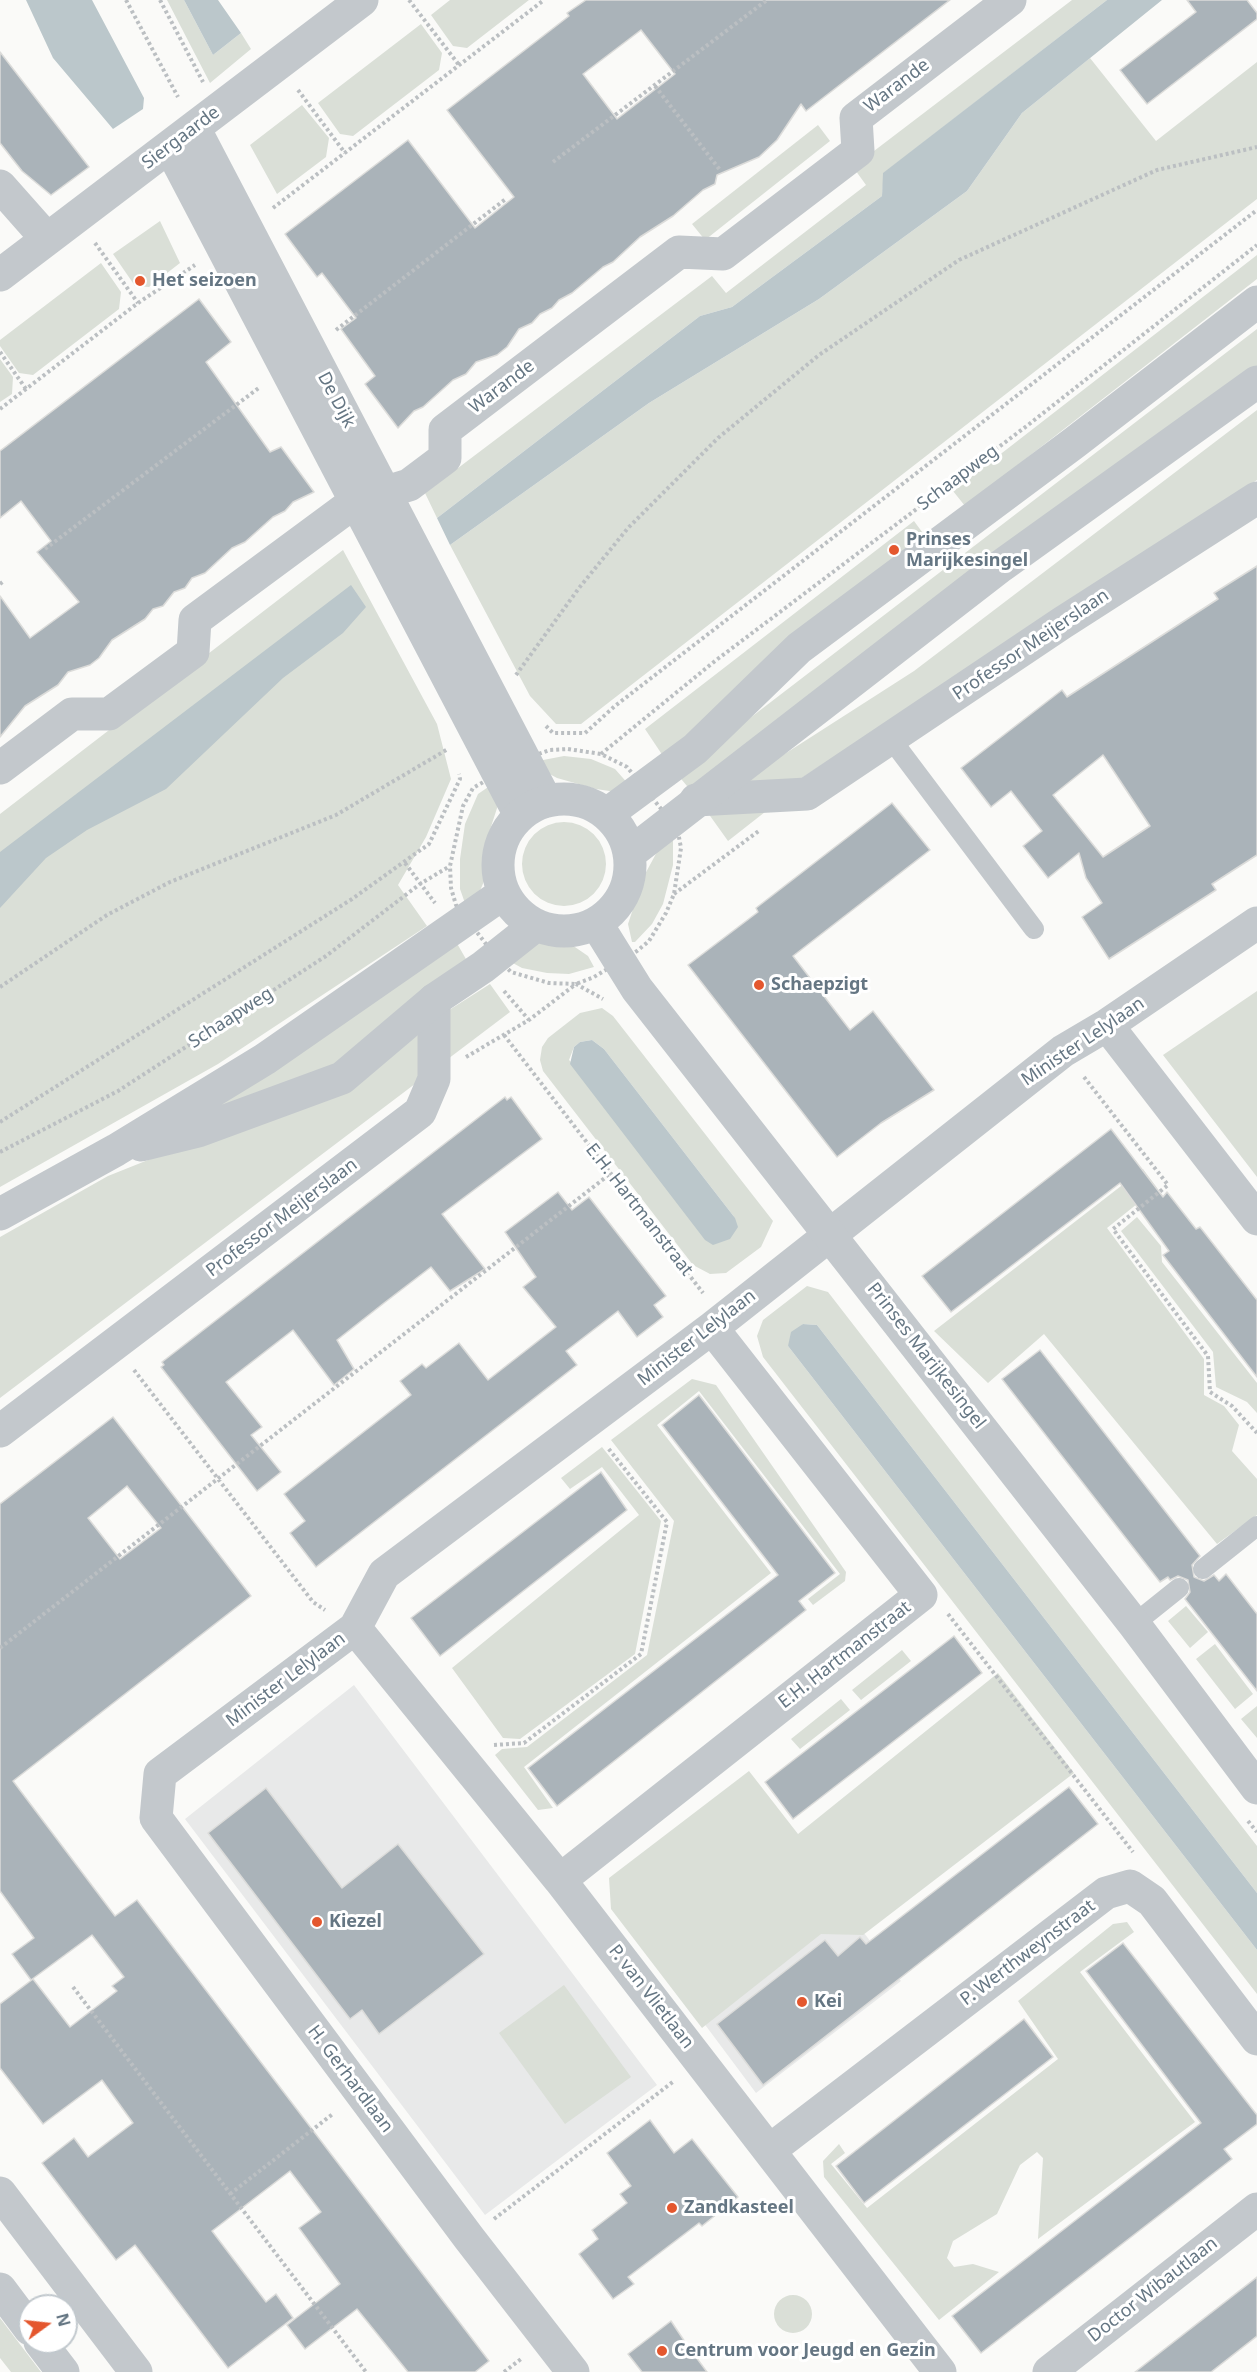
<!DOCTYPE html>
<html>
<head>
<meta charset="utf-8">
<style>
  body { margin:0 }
  #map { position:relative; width:1257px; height:2372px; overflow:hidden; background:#fafaf8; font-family:"Noto Sans",sans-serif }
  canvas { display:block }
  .north { position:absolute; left:18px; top:2294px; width:60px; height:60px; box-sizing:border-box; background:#fff; border:2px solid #c1c8cd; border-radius:50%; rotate:75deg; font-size:16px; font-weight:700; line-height:24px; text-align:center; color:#657683 }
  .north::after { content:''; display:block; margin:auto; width:21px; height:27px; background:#e4572e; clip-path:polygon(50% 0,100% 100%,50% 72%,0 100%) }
</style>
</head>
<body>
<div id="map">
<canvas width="1257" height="2372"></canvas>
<div class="north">N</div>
</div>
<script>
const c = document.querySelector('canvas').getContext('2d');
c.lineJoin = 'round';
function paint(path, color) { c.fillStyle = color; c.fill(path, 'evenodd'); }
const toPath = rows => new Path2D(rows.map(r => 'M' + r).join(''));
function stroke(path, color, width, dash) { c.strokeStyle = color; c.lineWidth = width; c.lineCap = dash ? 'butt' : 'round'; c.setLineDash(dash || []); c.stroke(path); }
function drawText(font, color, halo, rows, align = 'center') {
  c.font = font + ' "Noto Sans",sans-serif'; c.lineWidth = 6; c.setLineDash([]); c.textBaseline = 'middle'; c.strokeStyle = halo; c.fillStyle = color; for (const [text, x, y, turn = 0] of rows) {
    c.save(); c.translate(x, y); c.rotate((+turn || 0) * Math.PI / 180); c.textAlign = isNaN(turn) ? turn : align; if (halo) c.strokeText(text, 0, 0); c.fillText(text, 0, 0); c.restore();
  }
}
paint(toPath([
  [354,1685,657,2085,485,2215,185,1819],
  [847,1911,901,1981,756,2093,703,2022]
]), '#e8e9e9');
paint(toPath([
  [167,0,184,0,213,55,241,33,251,49,210,83],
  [450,0,529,0,467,48,453,46,431,15],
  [1072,0,1107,0,884,173,882,196,732,307,700,316,437,518,425,493,712,276,726,293,866,185,853,167],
  [421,24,442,53,439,70,353,136,340,134,318,103],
  [1090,58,1156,141,1257,62,1257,199,581,724,556,724,530,696,450,545,649,403,819,299,967,191,1022,113],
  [302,105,329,138,326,157,277,194,250,145],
  [818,125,830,141,705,240,692,224],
  [160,221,180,263,149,287,135,286,113,254],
  [1257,255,1257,279,965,506,953,491],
  [101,263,121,292,119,309,33,375,19,373,0,346,0,340],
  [1257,329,1257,369,692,792,677,774],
  [0,359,13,377,12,394,0,402],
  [1257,410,1257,480,791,785,730,789,914,671],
  [914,521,925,536,665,759,645,729],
  [343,550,437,724,451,779,426,837,398,885,427,926,218,1064,0,1187,0,814],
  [564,756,591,759,615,769,630,786,616,792,596,789,557,778,544,771,538,761],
  [494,783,499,802,488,836,485,879,479,893,466,906,460,889,460,859,465,824,478,794],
  [765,812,728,841,708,813],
  '522 864a42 42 0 1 1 84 0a42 42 0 1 1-84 0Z',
  [673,837,673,865,663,904,652,924,635,942,632,942,628,924,644,876,658,850],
  [455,940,470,966,345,1061,190,1123],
  [543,941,572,945,588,956,594,967,569,974,547,973,522,968,511,962,536,942],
  [490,984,510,1012,0,1398,0,1237,108,1176,153,1158,421,1028],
  [1257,991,1257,1177,1163,1055],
  [602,1008,613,1016,773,1221,761,1247,726,1273,710,1274,693,1265,543,1071,540,1060,542,1047,548,1038,580,1013],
  [592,1040,604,1049,735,1218,569,1060,574,1047,580,1042],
  [1143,1169,1157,1188,1107,1228,1204,1359,1204,1395,1224,1406,1239,1425,1232,1451,1257,1479,1257,1515,1217,1544,1044,1334,988,1383,934,1331],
  [1137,1217,1161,1246,1162,1262,1257,1383,1257,1413,1247,1402,1216,1387,1213,1352,1121,1231],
  [807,1286,828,1292,1257,1846,1257,1893,817,1325,803,1324,788,1346,1257,1950,1257,1994,763,1357,757,1336,763,1320],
  [692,1379,716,1385,846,1572,845,1581,813,1605,808,1599,840,1574,699,1391,657,1425,771,1573,524,1767,553,1808,538,1810,495,1755,502,1749,527,1747,647,1655,674,1521,611,1440],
  [602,1447,661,1521,635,1654,520,1739,503,1738,452,1668,639,1515,602,1467,570,1489,561,1478],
  [1186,1606,1208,1632,1190,1648,1168,1621],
  [1215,1644,1253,1694,1235,1709,1196,1659],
  [902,1650,911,1661,861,1700,852,1690],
  [998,1673,1074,1773,863,1935,821,1934,702,2028,611,1909,609,1878,749,1771,798,1834],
  [841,1699,850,1710,800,1749,791,1739],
  [1257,1706,1257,1738,1241,1719],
  [1127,1922,1134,1932,1080,1972,1195,2122,1038,2239,1043,2158,1037,2152,1020,2165,997,2214,953,2241,947,2258,954,2267,973,2264,999,2272,939,2320,824,2177,823,2161,839,2144,845,2153,831,2164,867,2208,1058,2059,1018,2001,1113,1924],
  [564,1985,631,2077,565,2124,499,2033],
  '774 2314a19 19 0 1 1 38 0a19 19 0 1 1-38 0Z',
  [0,2318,41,2372,11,2372,0,2358]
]), '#dadfd7');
paint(toPath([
  [26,0,92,0,144,98,143,109,113,129,53,58],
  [184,0,218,0,241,33,213,55],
  [1107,0,1162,0,1022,113,967,191,819,299,649,403,450,545,437,518,700,316,732,307,882,196,883,173],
  [351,585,366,607,343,633,283,678,166,789,87,830,46,858,0,908,0,852],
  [592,1040,604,1049,735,1218,738,1227,730,1239,713,1245,705,1240,570,1064,574,1047,580,1042],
  [803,1324,817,1325,1257,1893,1257,1950,788,1346,791,1332]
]), '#bbc7cb');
const building = toPath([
  [586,0,950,0,806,111,801,104,777,140,759,157,717,175,715,184,703,190,673,216,640,237,613,262,603,267,572,293,559,300,552,308,540,314,532,323,519,329,507,347,497,355,476,362,466,374,453,380,423,407,414,411,398,428,365,384,375,376,341,329,356,318,322,273,317,277,285,234,408,140,475,228,514,197,447,110,569,16,567,13,586,0],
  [641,30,675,74,617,119,583,74,641,30],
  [1187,0,1247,0,1257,13,1257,19,1147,104,1120,70,1196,12,1187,0],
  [0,52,89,167,51,195,22,171,0,143,0,52],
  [199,299,231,342,206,362,270,452,281,447,314,492,293,502,285,511,273,517,245,542,232,548,205,573,192,578,185,588,174,592,163,606,153,609,145,619,112,640,99,658,90,665,68,672,58,685,25,706,0,737,0,596,30,638,79,602,37,552,51,541,21,501,0,518,0,451,199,299],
  [1257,566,1257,855,1212,884,1216,890,1109,959,1082,917,1102,903,1086,878,1079,853,1048,878,1023,846,1042,831,1011,791,991,807,961,768,1062,690,1067,697,1218,599,1214,593,1257,566],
  [1103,755,1150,826,1103,857,1053,795,1103,755],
  [892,803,930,850,793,956,850,1030,873,1011,934,1090,881,1123,837,1157,688,965,758,912,756,908,892,803],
  [505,1097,507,1100,511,1097,542,1139,442,1214,485,1269,450,1291,431,1267,384,1303,337,1340,354,1369,334,1385,293,1330,226,1382,262,1427,251,1435,281,1472,257,1491,161,1367,164,1365,162,1362,505,1097],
  [1111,1129,1163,1197,1167,1192,1196,1229,1200,1227,1257,1300,1257,1377,1163,1255,1169,1251,1120,1183,951,1312,922,1276,1111,1129],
  [558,1192,572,1210,589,1197,666,1296,654,1305,663,1317,637,1337,618,1311,566,1351,577,1365,316,1567,290,1533,305,1521,284,1494,411,1395,400,1381,422,1364,426,1368,459,1343,488,1380,556,1327,523,1287,536,1277,505,1232,558,1192],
  [1040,1350,1200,1556,1192,1565,1194,1577,1204,1581,1214,1575,1219,1581,1226,1574,1257,1614,1257,1691,1185,1599,1190,1592,1188,1580,1178,1576,1170,1580,1168,1577,1160,1582,1002,1379,1040,1350],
  [699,1395,835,1573,799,1601,806,1610,557,1806,528,1768,778,1575,662,1425,699,1395],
  [113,1417,251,1596,13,1781,115,1916,137,1900,489,2361,475,2372,408,2372,357,2309,305,2349,287,2325,340,2284,299,2228,321,2212,290,2171,212,2231,266,2302,276,2294,293,2318,228,2368,135,2245,116,2260,42,2163,74,2138,88,2157,133,2123,102,2080,43,2124,0,2068,0,2004,33,1979,70,2027,117,1991,112,1986,124,1977,92,1935,31,1980,12,1954,34,1938,0,1891,0,1504,113,1417],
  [127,1486,161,1528,120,1559,88,1518,127,1486],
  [601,1472,627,1510,440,1656,411,1618,601,1472],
  [954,1636,982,1673,793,1819,765,1782,954,1636],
  [1069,1787,1098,1824,763,2085,717,2024,825,1940,838,1956,860,1937,866,1944,1069,1787],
  [266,1788,342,1888,398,1844,484,1954,379,2034,362,2010,350,2019,208,1833,266,1788],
  [1123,1943,1257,2115,1257,2124,1224,2149,1232,2159,981,2353,952,2316,1201,2123,1086,1971,1123,1943],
  [1024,2019,1053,2057,864,2203,836,2166,1024,2019],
  [650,2120,674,2153,692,2139,738,2197,702,2226,699,2223,628,2277,634,2284,613,2299,579,2254,598,2239,592,2230,627,2203,620,2194,631,2186,607,2153,650,2120],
  [1257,2277,1257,2336,1211,2372,1135,2372,1257,2277],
  [671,2321,687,2345,707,2372,642,2372,628,2354,671,2321]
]);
paint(building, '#aab3b9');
stroke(building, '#dcdcda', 1.5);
stroke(toPath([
  [126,0,178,97],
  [160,0,203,82],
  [409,0,459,65],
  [655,86,720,170],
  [298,90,345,153],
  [553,162,767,0],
  [273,208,544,0],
  [95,243,138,303],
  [336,330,507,198],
  [0,352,26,389],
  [0,409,138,303,195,265],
  [45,549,260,387],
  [0,584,4,581],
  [516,675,579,588,628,528,718,438,819,355,959,260,1157,170,1257,147],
  [546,726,553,733,585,733,615,706,1257,210],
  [568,749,601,754,627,767,671,821,678,832,681,848,674,894,666,913,649,941,637,951,594,977,576,984,549,983,511,972,496,957,456,905,451,888,450,866,463,806,473,788,524,759,550,750,568,749],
  [601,754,715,661,1028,425,1257,245],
  [405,863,435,903],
  [674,894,760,830],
  [0,987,107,915,170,882,336,815,448,749],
  [504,991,529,1020],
  [504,1035,703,1293],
  [466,1057,529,1020,576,984,603,999],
  [1084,1077,1168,1185,1113,1229,1208,1356,1210,1392,1232,1406,1257,1433],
  [0,1122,352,899,429,844,460,779,459,774],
  [0,1152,118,1091,326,956,420,884,450,866],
  [134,1370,313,1602,325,1610],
  [948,1614,1133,1852],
  [0,1648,610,1174],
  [494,1745,524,1743,641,1654,667,1522,608,1448],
  [1248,1821,1257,1832],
  [73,1987,366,2372],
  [230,2194,334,2113],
  [494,2219,674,2081],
  [504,2372,521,2359]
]), '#bbbfc2', 4, [3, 3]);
stroke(toPath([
  [891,739,1034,929],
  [1203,1569,1257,1526],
  [1134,1624,1179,1588]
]), '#c3c8cc', 20);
stroke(toPath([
  [194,128,546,801],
  [170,147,520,815],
  [0,186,47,239],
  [0,275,362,0],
  [0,768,72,714,109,714,193,652,195,620,356,501,409,485,445,458,445,430,679,252,723,254,858,151,856,118,1010,0],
  [696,800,807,794,1062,623,1257,498],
  [1107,1025,1257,1219],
  [0,1431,420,1112,434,1079,434,1000],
  [355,1628,560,1880,940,2372],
  [560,1880,921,1595,712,1328],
  [770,2150,1106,1893,1130,1886,1152,1901,1257,2039],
  [0,2193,136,2372],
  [573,2372,469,2238,156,1818,160,1774,355,1628,384,1574,712,1328,1063,1051,1107,1025,1257,923],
  [1049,2372,1257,2209]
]), '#c3c8cc', 33);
stroke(toPath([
  '498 865a66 66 0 1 1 132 0a66 66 0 1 1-132 0Z',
  [607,814,695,749,799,648,1074,443,1257,302],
  [629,854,1001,566,1257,382],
  [596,923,637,989,1134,1624,1257,1788],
  [141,1145,198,1131,342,1078,434,1000,483,967,536,925],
  [0,1214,116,1150,265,1059,504,893],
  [0,2289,30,2329],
  [40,2342,63,2372]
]), '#c3c8cc', 33);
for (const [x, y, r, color] of [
  [140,281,6,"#e4572e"],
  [894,550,6,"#e4572e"],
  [759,985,6,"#e4572e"],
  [317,1922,6,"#e4572e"],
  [802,2002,6,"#e4572e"],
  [672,2208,6,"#e4572e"],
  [662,2351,6,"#e4572e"]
]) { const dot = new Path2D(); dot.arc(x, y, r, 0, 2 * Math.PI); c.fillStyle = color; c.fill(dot); stroke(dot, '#fff', 2); }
drawText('18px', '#657683', '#fff', [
  ["Warande",897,86,-37],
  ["Siergaarde",181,138,-37],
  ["Warande",502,387,-37],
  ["De Dijk",336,400,62],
  ["Schaapweg",958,478,-37],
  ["Professor Meijerslaan",1031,645,-34],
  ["Schaapweg",231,1018,-33],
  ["Minister Lelylaan",1083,1042,-34],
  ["E.H. Hartmanstraat",639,1210,52],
  ["Professor Meijerslaan",282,1218,-37],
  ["Minister Lelylaan",697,1338,-38],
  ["Prinses Marijkesingel",926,1356,52],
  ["E.H. Hartmanstraat",845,1655,-38],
  ["Minister Lelylaan",286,1680,-37],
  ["P. Werthweynstraat",1028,1953,-37],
  ["P. van Vlietlaan",651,1997,52],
  ["H. Gerhardlaan",350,2079,53],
  ["Doctor Wibautlaan",1153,2290,-38]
]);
drawText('bold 18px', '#657683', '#fff', [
  ["Het seizoen",152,281],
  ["Prinses",906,540],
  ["Marijkesingel",906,561],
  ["Schaepzigt",771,985],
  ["Kiezel",329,1922],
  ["Kei",814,2002],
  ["Zandkasteel",684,2208],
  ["Centrum voor Jeugd en Gezin",674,2351]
], 'left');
</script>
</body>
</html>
